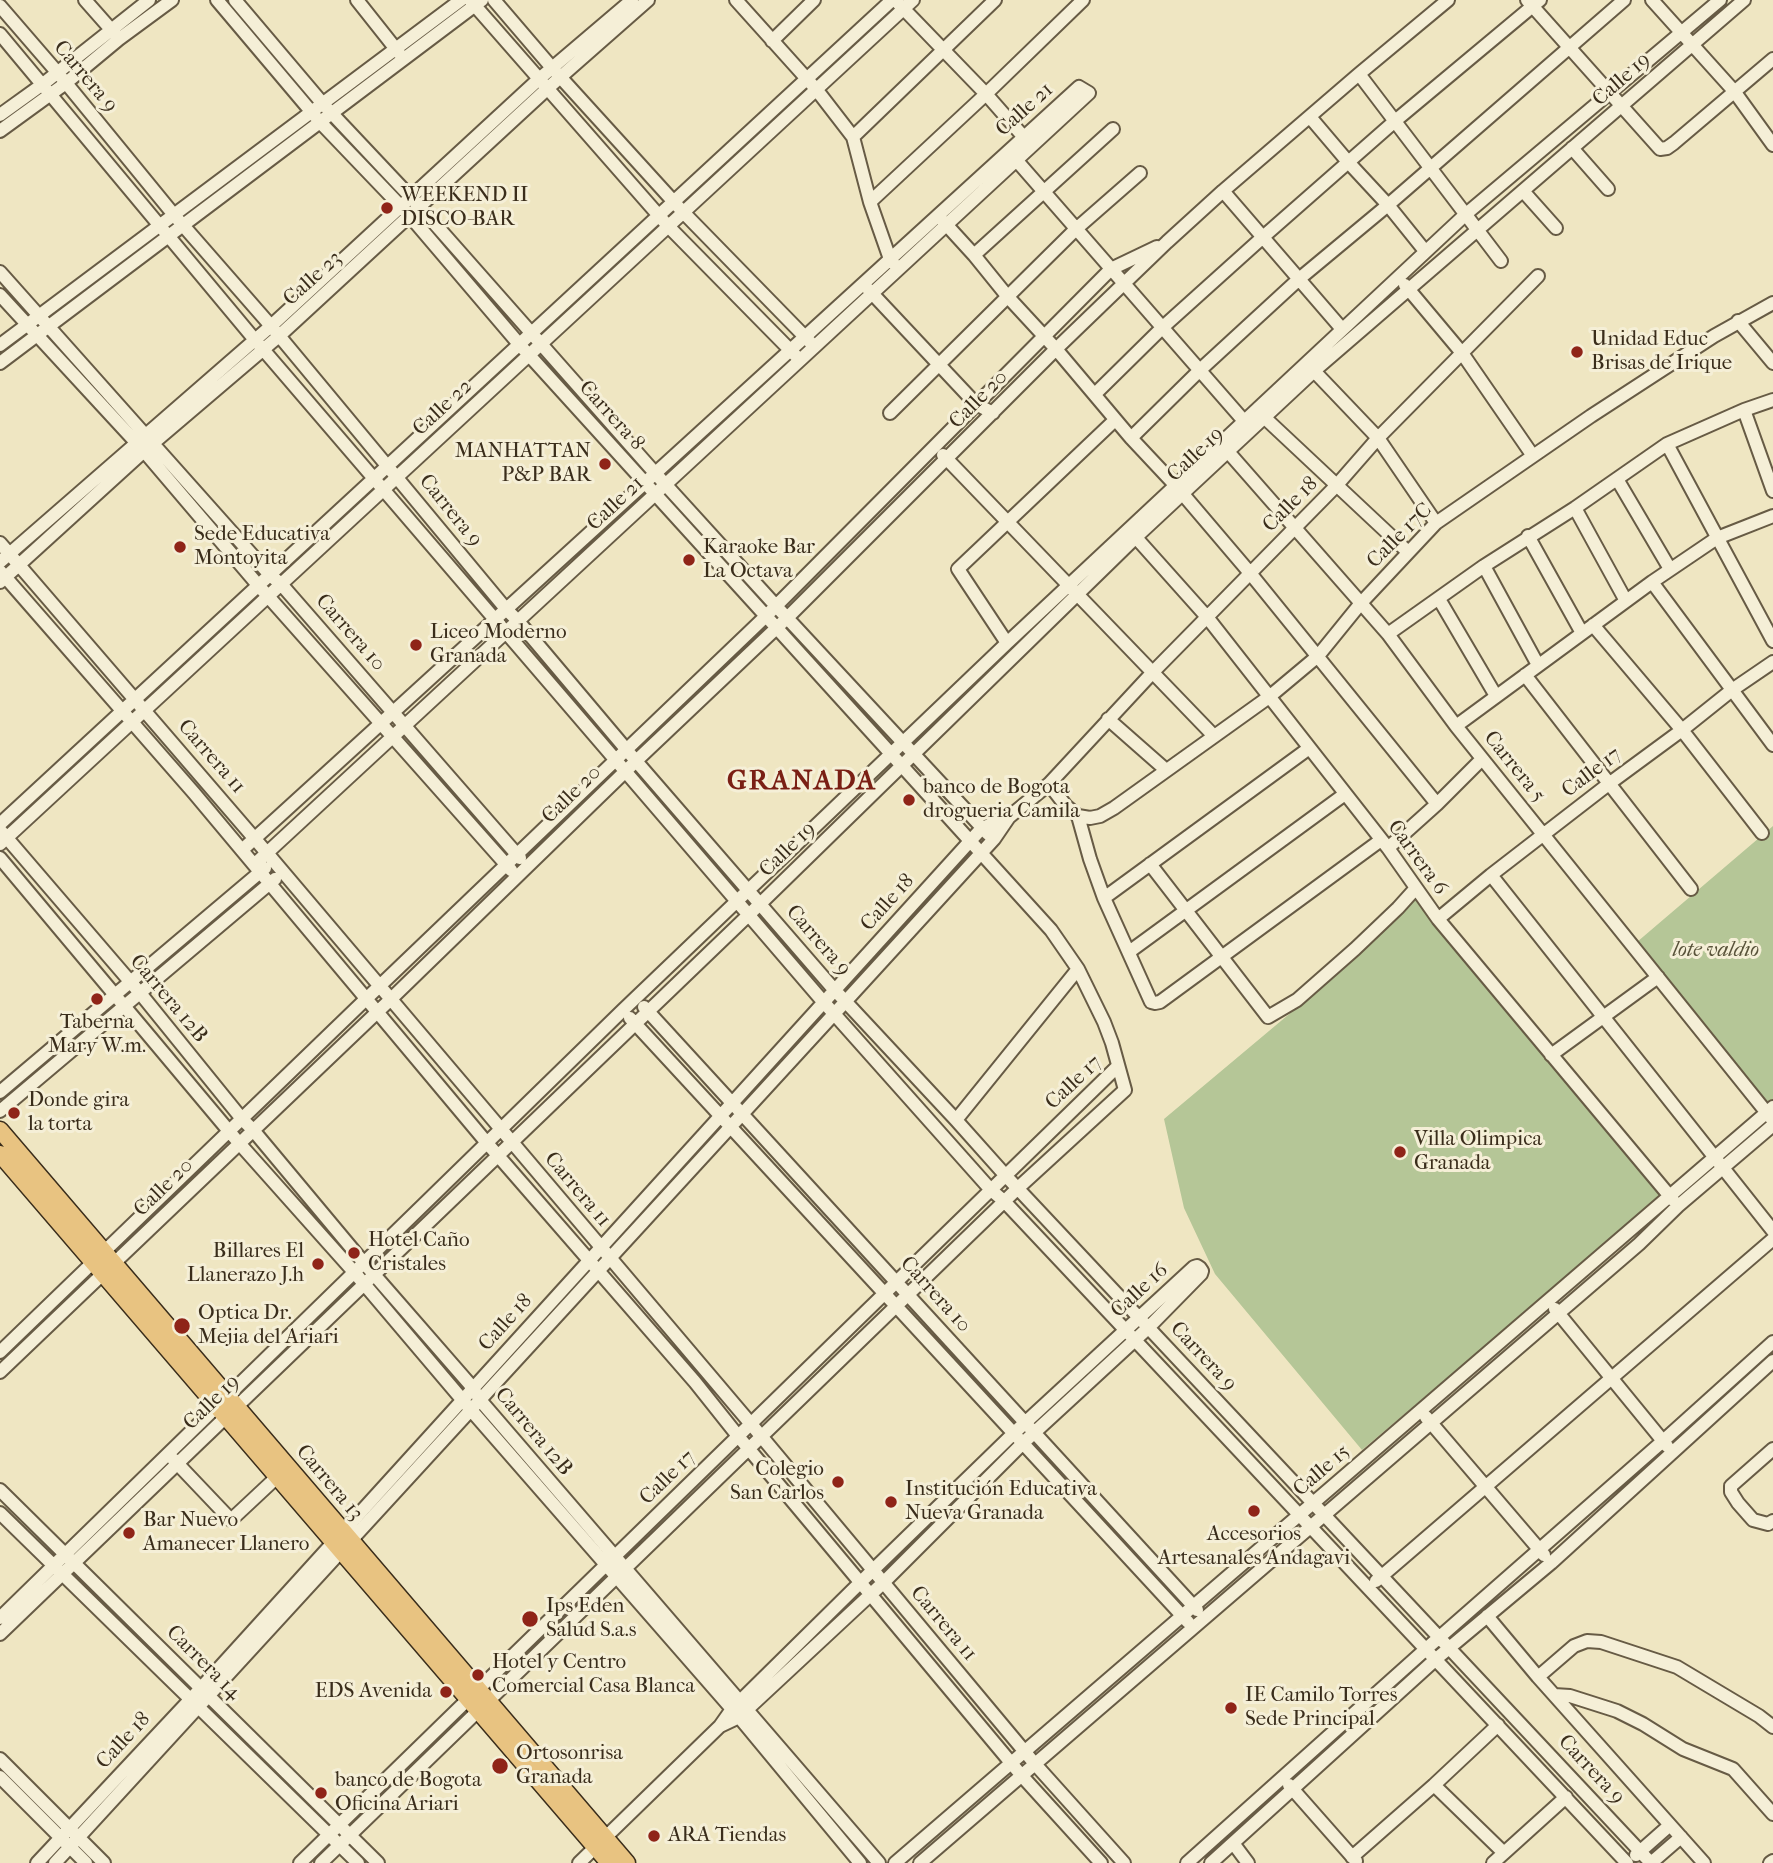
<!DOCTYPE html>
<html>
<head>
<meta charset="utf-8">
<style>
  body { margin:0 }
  canvas { display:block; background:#efe6c2 }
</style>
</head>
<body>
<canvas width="1773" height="1863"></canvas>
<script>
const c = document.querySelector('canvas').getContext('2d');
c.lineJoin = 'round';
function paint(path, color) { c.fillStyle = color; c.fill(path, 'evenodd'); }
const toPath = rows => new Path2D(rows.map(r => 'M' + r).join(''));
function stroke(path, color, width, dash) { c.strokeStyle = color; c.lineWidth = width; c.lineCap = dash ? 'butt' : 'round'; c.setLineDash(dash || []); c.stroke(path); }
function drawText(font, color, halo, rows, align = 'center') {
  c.font = font + ' "IM FELL French Canon",serif'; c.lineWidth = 6; c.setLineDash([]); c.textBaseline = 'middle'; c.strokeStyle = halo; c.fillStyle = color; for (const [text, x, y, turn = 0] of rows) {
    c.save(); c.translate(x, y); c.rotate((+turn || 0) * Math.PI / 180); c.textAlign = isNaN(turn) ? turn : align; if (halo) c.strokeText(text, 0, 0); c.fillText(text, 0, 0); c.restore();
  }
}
paint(toPath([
  [1773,826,1773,1101,1766,1107,1637,942],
  [1417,889,1609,1124,1661,1197,1362,1450,1215,1274,1184,1208,1164,1119,1300,1005]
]), '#b5c697');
const minor = toPath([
  [85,0,115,34],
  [217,0,320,122,410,216,519,344,1051,930,1078,969,1104,1022,1112,1043,1125,1090,1018,1188,321,1863],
  [235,0,323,104,420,207,655,473,776,606,988,834],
  [357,0,399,53],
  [470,0,668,226,796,356],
  [494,0,553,69,683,212,810,342],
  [736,0,816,89,853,137,870,202,890,259,894,264],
  [1527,0,1660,149,1667,148,1674,143,1773,59],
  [1652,0,1734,91,1773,145],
  [898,3,986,94,1029,143],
  [0,6,57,72,174,215,271,326,506,609,518,621,636,761,831,986,956,1120,1006,1176,1651,1863],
  [0,34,255,340,820,998,991,1190,1004,1201,1627,1863],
  [772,41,814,0],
  [1359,74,1501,261],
  [0,115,43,84,149,0],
  [1310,117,1349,163,1388,205,1425,251],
  [0,131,66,83,119,39,172,0],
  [853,137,995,0],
  [1572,148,1608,189],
  [1011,154,1244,421],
  [1223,191,1342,329],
  [1523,191,1556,228],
  [870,202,986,94,1083,0],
  [943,221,974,255,1008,297,1056,349,1131,438,1176,486,1250,573,1437,804],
  [974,255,1113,129],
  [0,272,270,575,281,584,520,858],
  [1405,285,1462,353,1533,456],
  [868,289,976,404,993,413],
  [0,295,144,451,258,585,511,870],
  [1738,321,1773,363],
  [0,345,461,0],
  [0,363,482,0],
  [1314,371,1378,438,1436,523],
  [1095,394,1163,327,1263,237,1395,121,1540,0],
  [1744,410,1773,491],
  [890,413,1076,229,1140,173],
  [1265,418,1408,552],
  [1131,438,1200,370,1299,279,1388,205,1624,0],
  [1667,444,1773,641],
  [1223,446,1388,634,1456,726,1771,1118],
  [943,455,1214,736],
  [1617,479,1670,569],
  [1575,508,1626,601],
  [1131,532,1207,617,1388,848,1438,919,1673,1200],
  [1528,536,1582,633],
  [0,543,267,853,751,1424,1035,1764,1124,1863],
  [0,562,271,326,539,79,632,0],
  [1484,566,1538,665],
  [0,571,194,793,487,1143,695,1382,738,1436,1022,1776,1101,1863],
  [0,582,144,451,279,336,548,88,648,0],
  [1652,582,1773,745],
  [1439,599,1496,696],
  [1593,625,1682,730,1762,833],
  [1388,634,1484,566,1575,508,1667,444,1744,410,1773,400],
  [1007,643,958,569,1115,420],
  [1525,675,1691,889],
  [1108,719,1166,770],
  [1456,726,1652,582,1717,538,1773,516],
  [1049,784,1066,806,1078,816,1090,859,1104,898,1151,1002,1155,1003,1160,1002,1381,840],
  [1078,816,1090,818,1100,816,1114,808,1269,697,1318,656,1361,603,1436,523,1591,416,1714,336,1773,303],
  [0,824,892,0],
  [0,830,140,993,242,1119,253,1130,364,1263,473,1388,480,1400,879,1863],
  [0,844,913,0],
  [1388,848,1437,804,1482,759],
  [242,850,1079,87,1089,93,255,864],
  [0,858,239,1143,354,1272,471,1410,739,1717,860,1863],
  [1150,864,1268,1017,1297,1000,1355,949,1398,908,1416,888],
  [1491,875,1773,1231],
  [1104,898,1308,749],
  [1438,919,1491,875,1610,783,1682,730,1732,690,1773,662],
  [1129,952,1345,794],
  [644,1007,1197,1610],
  [630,1018,1188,1622],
  [1551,1055,1658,977],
  [0,1092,265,868],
  [0,1111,275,879],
  [956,1120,1078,969],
  [1555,1309,1667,1446],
  [0,1352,366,999,766,616,1111,269,1157,247],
  [0,1372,391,999,636,761,787,618,1056,349,1167,242,1223,191,1359,74,1448,0],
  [1426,1417,1544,1555],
  [1773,1449,1731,1486,1731,1492,1738,1503,1753,1520,1768,1524,1773,1521],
  [173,1459,231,1520,277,1477],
  [0,1490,378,1863],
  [0,1513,358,1863],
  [1376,1581,1773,1239],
  [1487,1616,1538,1677,1704,1863],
  [0,1618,623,1010,1007,643,1466,214,1720,0],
  [0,1634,760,904,1135,538,1314,371,1744,0],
  [1538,1677,1574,1646,1587,1641,1601,1642,1677,1667,1759,1716,1773,1727],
  [1554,1695,1570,1696,1617,1711,1643,1724,1683,1749,1733,1769,1773,1814],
  [0,1759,104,1863],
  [0,1777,86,1863],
  [1289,1785,1356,1861],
  [1434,1785,1504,1853],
  [1233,1843,1248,1863],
  [1636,1855,1670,1825],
  [1352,1857,1434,1785,1498,1725],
  [37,1863,201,1688,982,828,1009,817],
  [55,1863,834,1014,994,839,1009,817,1049,784,1153,672,1336,486,1378,438,1538,276],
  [300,1863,1118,1066],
  [579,1863,720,1726,732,1709,873,1570,1014,1433,1194,1267,1197,1266,1200,1268,1202,1271,1201,1274,1149,1327,1023,1443,883,1583,739,1717,720,1726],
  [895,1863,1773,1107],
  [920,1863,1639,1244,1678,1206,1773,1125],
  [1187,1863,1426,1649,1663,1441,1773,1342],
  [1211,1863,1436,1659,1551,1563,1773,1361],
  [1493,1863,1566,1797],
  [1651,1863,1681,1837],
  [1770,1863,1773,1861]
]);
const major = toPath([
  [0,1130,627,1863],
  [0,1154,609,1863]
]);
stroke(minor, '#675b45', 16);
stroke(major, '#3a2d1b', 19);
stroke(minor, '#f5efd7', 12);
stroke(major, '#e8c381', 16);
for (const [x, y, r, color] of [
  [387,208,7,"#8f2418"],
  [1577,352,7,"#8f2418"],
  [605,464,7,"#8f2418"],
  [180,547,7,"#8f2418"],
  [689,560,7,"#8f2418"],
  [416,645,7,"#8f2418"],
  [909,800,7,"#8f2418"],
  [97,999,7,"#8f2418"],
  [14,1113,7,"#8f2418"],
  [1400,1152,7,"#8f2418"],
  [354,1253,7,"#8f2418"],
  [318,1264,7,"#8f2418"],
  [182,1326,9,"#8f2418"],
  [838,1482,7,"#8f2418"],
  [891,1502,7,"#8f2418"],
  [1254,1511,7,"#8f2418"],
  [129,1533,7,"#8f2418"],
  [530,1619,9,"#8f2418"],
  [478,1675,7,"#8f2418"],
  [446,1692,7,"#8f2418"],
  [1231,1708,7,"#8f2418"],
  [500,1766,9,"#8f2418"],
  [321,1793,7,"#8f2418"],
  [654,1836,7,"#8f2418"]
]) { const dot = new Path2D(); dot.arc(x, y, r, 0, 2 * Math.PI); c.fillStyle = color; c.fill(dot); stroke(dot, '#f5efd7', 2.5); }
drawText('21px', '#3a2d1b', '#f5efd7', [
  ["Carrera 9",85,77,50],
  ["Calle 19",1622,80,-41],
  ["Calle 21",1025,110,-42],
  ["Calle 23",313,279,-42],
  ["Calle 20",979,400,-45],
  ["Calle 22",443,408,-43],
  ["Carrera 8",611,416,48],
  ["Calle 19",1196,455,-43],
  ["Calle 21",616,504,-43],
  ["Calle 18",1291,505,-45],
  ["Carrera 9",450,511,51],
  ["Calle 17C",1400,536,-45],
  ["Carrera 10",350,633,49],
  ["Carrera 11",211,757,49],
  ["Carrera 5",1514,767,51],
  ["Calle 17",1592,773,-37],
  ["Calle 20",572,795,-44],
  ["Calle 19",788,850,-44],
  ["Carrera 6",1417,858,54],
  ["Calle 18",888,903,-48],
  ["Carrera 9",818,941,49],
  ["Carrera 12B",168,999,50],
  ["Calle 17",1074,1083,-43],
  ["Calle 20",164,1188,-44],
  ["Carrera 11",577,1190,50],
  ["Calle 16",1140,1291,-43],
  ["Carrera 10",935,1295,48],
  ["Calle 18",506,1323,-48],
  ["Carrera 9",1203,1357,47],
  ["Calle 19",212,1403,-44],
  ["Carrera 12B",533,1432,50],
  ["Calle 15",1322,1471,-41],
  ["Calle 17",668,1478,-44],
  ["Carrera 13",329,1483,50],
  ["Carrera 11",943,1624,50],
  ["Carrera 14",203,1663,45],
  ["Calle 18",124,1741,-47],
  ["Carrera 9",1591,1770,47]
]);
drawText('21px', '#3a2d1b', '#f5efd7', [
  ["WEEKEND II",401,196],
  ["DISCO-BAR",401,220],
  ["Unidad Educ",1591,340],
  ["Brisas de Irique",1591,364],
  ["MANHATTAN",591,452,"right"],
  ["P&P BAR",591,476,"right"],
  ["Sede Educativa",194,535],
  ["Montoyita",194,559],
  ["Karaoke Bar",703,548],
  ["La Octava",703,572],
  ["Liceo Moderno",430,633],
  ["Granada",430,657],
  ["banco de Bogota",923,788],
  ["drogueria Camila",923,812],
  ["Taberna",97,1023,"center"],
  ["Mary W.m.",97,1047,"center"],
  ["Donde gira",28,1101],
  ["la torta",28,1125],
  ["Villa Olimpica",1414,1140],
  ["Granada",1414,1164],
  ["Hotel Caño",368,1241],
  ["Cristales",368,1265],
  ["Billares El",304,1252,"right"],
  ["Llanerazo J.h",304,1276,"right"],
  ["Optica Dr.",198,1314],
  ["Mejia del Ariari",198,1338],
  ["Colegio",824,1470,"right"],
  ["San Carlos",824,1494,"right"],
  ["Institución Educativa",905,1490],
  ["Nueva Granada",905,1514],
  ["Bar Nuevo",143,1521],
  ["Amanecer Llanero",143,1545],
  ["Accesorios",1254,1535,"center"],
  ["Artesanales Andagavi",1254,1559,"center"],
  ["Ips Eden",546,1607],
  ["Salud S.a.s",546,1631],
  ["Hotel y Centro",492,1663],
  ["Comercial Casa Blanca",492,1687],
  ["EDS Avenida",432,1692,"right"],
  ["IE Camilo Torres",1245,1696],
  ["Sede Principal",1245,1720],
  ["Ortosonrisa",516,1754],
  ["Granada",516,1778],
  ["banco de Bogota",335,1781],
  ["Oficina Ariari",335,1805],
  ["ARA Tiendas",668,1836]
], 'left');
drawText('italic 21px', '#59533a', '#f5efd7', [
  ["lote valdio",1716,951]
]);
c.letterSpacing = '2px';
drawText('bold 28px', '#7a1f14', '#f5efd7', [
  ["GRANADA",802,782]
]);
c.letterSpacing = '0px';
</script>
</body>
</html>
